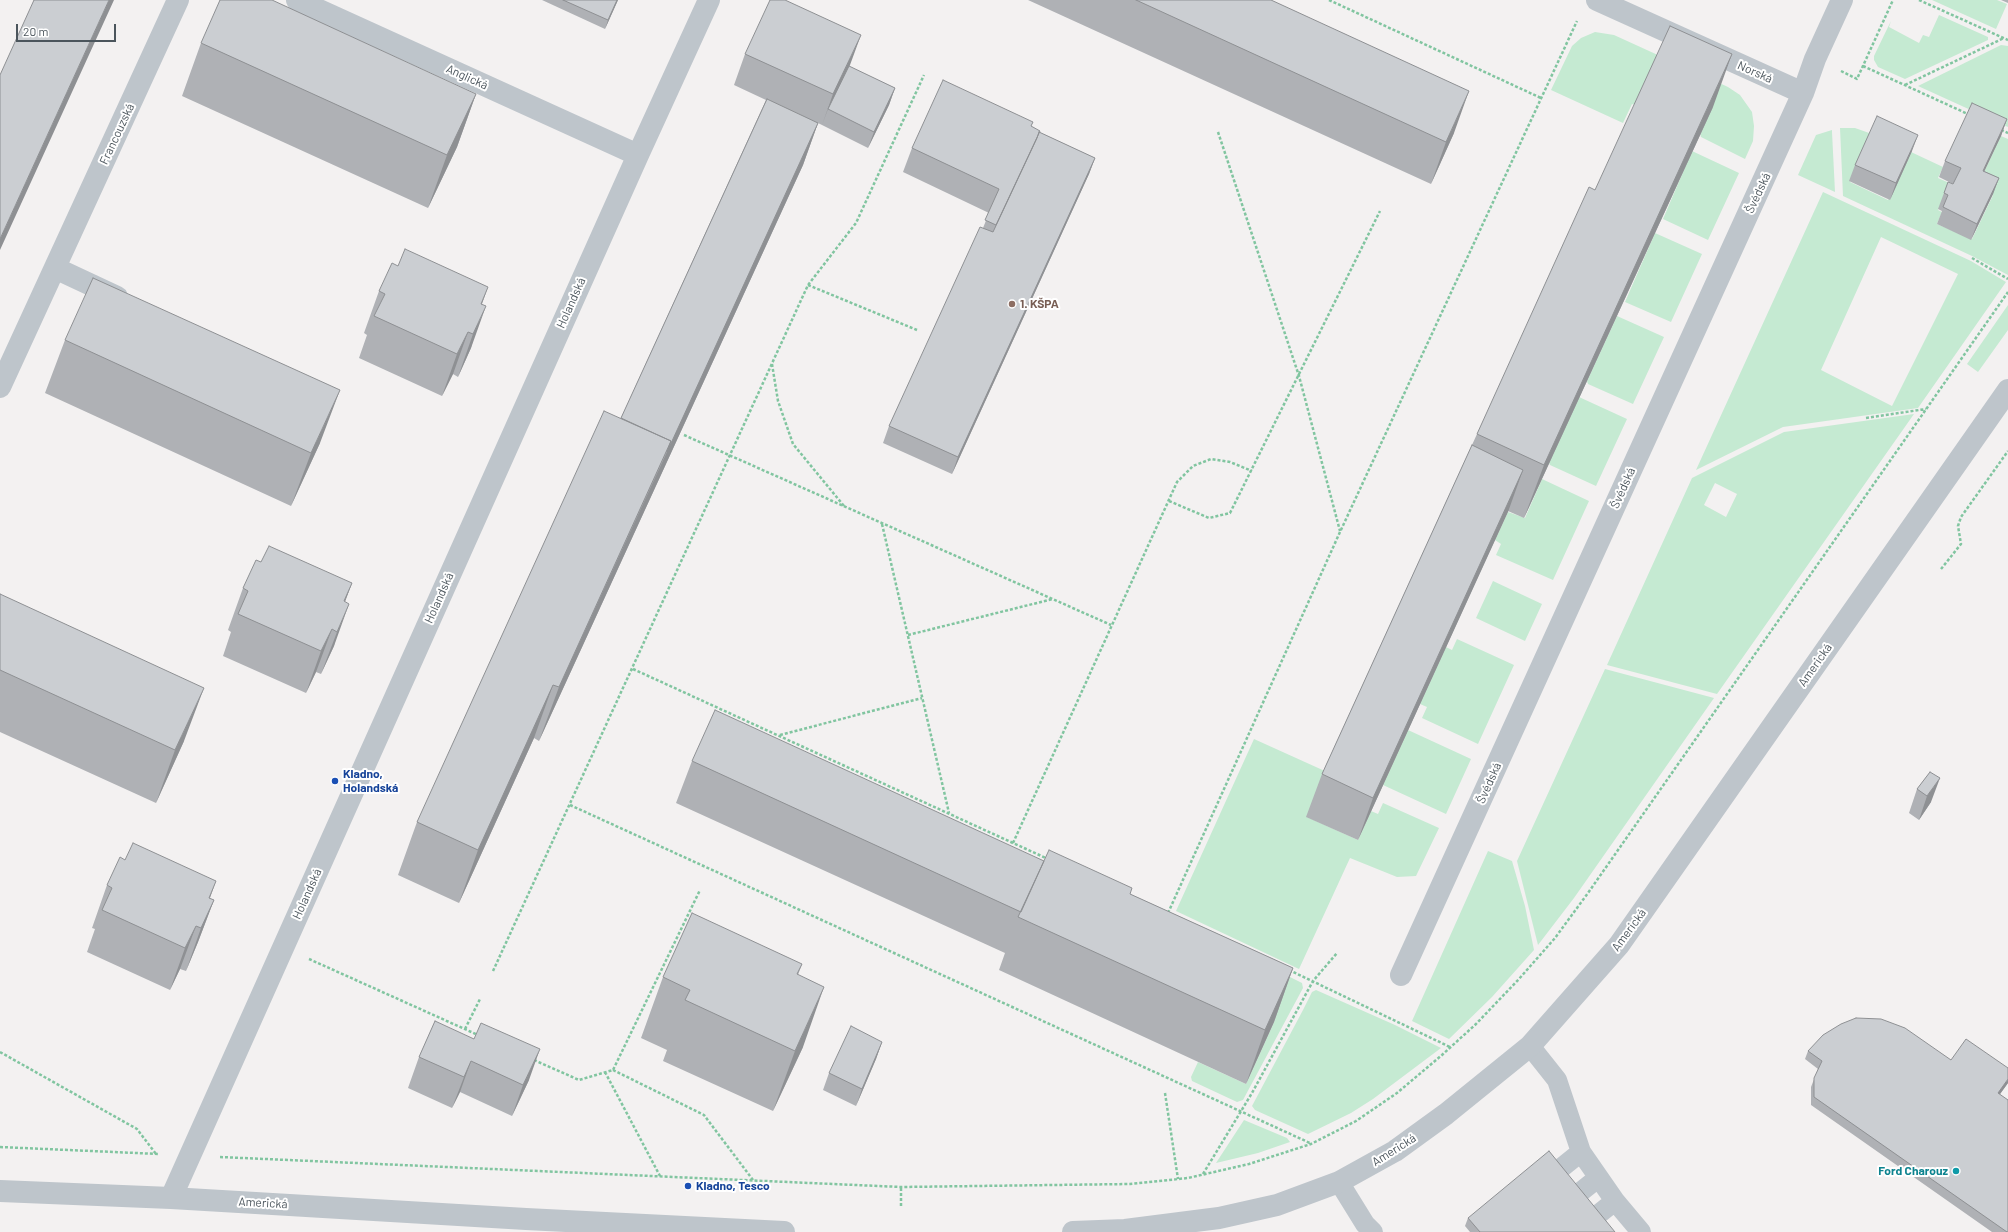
<!DOCTYPE html>
<html>
<head>
<meta charset="utf-8">
<style>
  body { margin:0 }
  #map { position:relative; width:2008px; height:1232px; overflow:hidden; background:#f3f1f1; font-family:Barlow,sans-serif }
  canvas { display:block }
  .scale { position:absolute; left:16px; top:24px; width:100px; height:18px; box-sizing:border-box; border:2px solid #4b555c; border-top:0; padding-left:5px; font-size:12px; line-height:14px; white-space:nowrap; color:#4b555c; -webkit-text-stroke:3px #fff; paint-order:stroke }
</style>
</head>
<body>
<div id="map">
<canvas width="2008" height="1232"></canvas>
<div class="scale">20 m</div>
</div>
<script>
const c = document.querySelector('canvas').getContext('2d');
c.lineJoin = 'round';
function paint(path, color) { c.fillStyle = color; c.fill(path, 'evenodd'); }
const toPath = rows => new Path2D(rows.map(r => 'M' + r).join(''));
function stroke(path, color, width, dash) { c.strokeStyle = color; c.lineWidth = width; c.lineCap = dash ? 'butt' : 'round'; c.setLineDash(dash || []); c.stroke(path); }
function drawText(font, color, halo, rows, align = 'center') {
  c.font = font + ' Barlow,sans-serif'; c.lineWidth = 4; c.setLineDash([]); c.textBaseline = 'middle'; c.strokeStyle = halo; c.fillStyle = color; for (const [text, x, y, turn = 0] of rows) {
    c.save(); c.translate(x, y); c.rotate((+turn || 0) * Math.PI / 180); c.textAlign = isNaN(turn) ? turn : align; if (halo) c.strokeText(text, 0, 0); c.fillText(text, 0, 0); c.restore();
  }
}
paint(toPath([
  [1932,0,1997,0,2007,4,1996,29],
  [1939,15,1988,37,1988,40,1905,79,1878,67,1874,60,1874,56,1888,27,1891,21,1889,27,1919,43,1923,35,1929,37],
  [1595,32,1614,35,1728,87,1740,95,1752,112,1754,126,1753,141,1745,159,1701,137,1700,134,1712,107,1638,106,1632,104,1623,123,1551,90,1572,46,1581,38],
  [2001,45,2008,46,2008,127,1918,86],
  [1840,128,1855,128,1872,134,1850,182,1888,200,1911,152,1943,167,1938,178,1954,185,1943,200,1938,210,1942,212,1937,224,1972,239,1993,195,1977,187,2001,136,2008,139,2008,275,1972,256,1843,196],
  [1832,130,1832,132,1835,192,1798,175,1816,135],
  [1692,151,1739,173,1708,240,1663,219],
  [1823,192,1971,261,2006,282,1918,408,1783,427,1696,470],
  [1881,237,1958,274,1892,406,1821,370],
  [1655,233,1702,254,1671,322,1625,302],
  [2008,305,2008,330,1978,372,1967,364],
  [1617,316,1664,337,1633,404,1588,384,1587,381],
  [1579,397,1627,419,1596,486,1550,465,1549,463],
  [1914,414,1717,694,1607,665,1692,478,1784,432],
  [1715,483,1737,494,1726,517,1704,505],
  [1542,479,1589,501,1553,580,1496,555,1501,544,1495,540,1508,512,1525,518],
  [1493,581,1542,604,1525,641,1476,618],
  [1457,639,1514,665,1478,744,1422,718,1427,707,1420,704,1446,647,1452,650],
  [1605,669,1714,698,1574,898,1538,945,1517,861],
  [1408,730,1471,759,1446,814,1383,785],
  [1254,739,1327,772,1307,817,1358,840,1371,811,1378,814,1383,803,1439,828,1416,876,1397,877,1350,858,1299,969,1176,911],
  [1488,851,1512,861,1525,906,1534,950,1492,997,1449,1039,1412,1021],
  [1288,976,1302,983,1303,988,1243,1100,1237,1102,1192,1081,1191,1077,1198,1062,1246,1084,1274,1022],
  [1316,990,1395,1025,1441,1048,1373,1099,1351,1113,1308,1134,1255,1110,1252,1106,1303,1010,1312,992],
  [1244,1120,1287,1138,1290,1142,1258,1153,1216,1163]
]), '#c5ead2');
stroke(toPath([
  [1329,0,1541,98],
  [1919,0,2008,40],
  [1863,66,1970,115],
  [1841,71,1857,79,1893,0],
  [1905,85,2004,38],
  [2001,130,2008,133],
  [1218,132,1299,376,1340,531],
  [1972,258,2008,279],
  [808,285,917,330],
  [772,364,778,401,793,444,844,506],
  [1866,418,1926,409],
  [684,435,1111,625],
  [1169,501,1209,518,1230,513,1380,211],
  [882,524,949,813],
  [1941,569,1961,544,1958,526,1961,517,2008,451],
  [908,635,1053,599],
  [633,669,1048,859],
  [780,735,922,698],
  [570,805,1310,1143],
  [1013,843,1177,482,1193,466,1211,459,1230,462,1252,471],
  [1168,913,1340,532,1577,21],
  [309,959,478,1035],
  [1289,970,1450,1047],
  [493,971,808,285,856,223,924,75],
  [465,1029,480,999],
  [0,1052,137,1129,156,1154],
  [534,1060,579,1080,613,1070,700,890],
  [613,1070,704,1115,753,1180],
  [605,1072,660,1176],
  [1165,1093,1178,1179],
  [0,1147,159,1154],
  [220,1157,901,1187,1130,1184,1188,1178,1249,1164,1311,1144,1356,1121,1397,1093,1442,1055,1476,1024,1519,979,1555,938,1588,893,2008,292],
  [1203,1174,1252,1093,1313,981,1337,953],
  [901,1206,901,1187]
]), '#81c5a0', 2.5, [3, 2]);
stroke(toPath([
  [1530,1046,1557,1080,1581,1152,1615,1201,1576,1232],
  [1339,1182,1365,1224,1373,1232],
  [1540,1185,1581,1152],
  [1615,1201,1641,1232],
  [1530,1232,1598,1178]
]), '#bec5cb', 20);
stroke(toPath([
  [297,0,638,155],
  [1597,0,1803,93],
  [55,268,117,297],
  [0,387,178,0],
  [1401,975,1803,93,1815,59,1842,0],
  [0,1191,171,1198,526,1219,784,1232],
  [171,1198,638,155,709,0],
  [1073,1232,1125,1230,1219,1218,1277,1205,1339,1182,1395,1151,1446,1114,1530,1046,1619,945,2008,390]
]), '#bec5cb', 22);
paint(toPath([
  [542,0,618,0,605,29],
  [1028,0,1271,0,1454,133,1431,184],
  [2001,0,2008,0,2008,3],
  [201,43,476,94,457,147,428,208,182,96],
  [745,54,850,67,895,88,889,105,868,148,818,123,803,165,539,741,534,738,459,903,398,875,417,822,621,418,766,100,734,85],
  [1713,107,1524,518,1508,511,1358,840,1306,817,1322,774,1472,445,1477,434,1595,190],
  [2007,119,2001,136,1984,171,1999,178,1993,194,1971,240,1937,224,1942,211,1938,209,1944,193,1953,184,1939,177,1945,161],
  [1033,122,1031,126,1039,132,1095,158,1089,174,952,474,883,443,889,426,983,228,989,213,903,172,912,148],
  [1912,151,1890,200,1849,181,1855,165],
  [398,266,482,304,471,348,458,377,453,374,442,396,359,358,367,335,364,333,379,291],
  [65,340,320,443,291,506,45,393],
  [261,562,352,583,345,601,334,646,321,674,316,672,306,693,223,656,231,632,228,630,243,588],
  [0,594,184,741,156,803,0,732],
  [692,761,1044,861,1130,894,1293,968,1274,1022,1246,1084,999,970,1005,953,676,803],
  [1930,772,1931,802,1919,820,1909,813,1917,789],
  [107,885,210,899,214,900,198,942,186,971,180,969,170,990,87,952,95,929,92,928],
  [802,964,798,975,803,1047,773,1111,663,1061,667,1050,641,1038,663,977],
  [435,1021,529,1080,512,1116,460,1092,452,1108,408,1088,419,1057],
  [882,1042,876,1059,856,1106,823,1090,829,1073],
  [1808,1051,1951,1060,2008,1083,2000,1094,2008,1232,1992,1232,1811,1105,1811,1087,1818,1069,1805,1059],
  [1468,1218,1615,1232,1470,1232,1465,1226]
]), '#afb1b5');
paint(toPath([
  [109,0,114,0,0,250,0,239],
  [617,0,618,0,605,29,608,20],
  [861,35,850,65,830,109,828,109,822,125,833,94],
  [1732,54,1713,107,1524,518,1544,465],
  [895,88,889,105,868,148,874,132],
  [1469,91,1454,133,1431,184,1446,142],
  [476,94,457,147,428,208,447,155],
  [2007,119,2001,136,1977,187,1983,171],
  [818,123,803,165,539,741,559,687],
  [1040,131,1031,155,987,249,996,225],
  [1918,135,1912,151,1890,200,1896,183],
  [1095,158,1089,174,952,474,958,457],
  [1999,178,1993,194,1971,240,1977,224],
  [488,287,473,329,481,304],
  [486,306,471,348,458,377,473,334],
  [468,332,453,374,442,396,457,354],
  [340,390,320,443,291,506,311,453],
  [1523,470,1508,512,1358,840,1373,798],
  [352,583,336,626,344,601],
  [349,604,334,646,321,674,337,632],
  [332,629,316,672,306,693,321,651],
  [553,685,534,738,459,903,478,850],
  [204,688,184,741,156,803,175,750],
  [1940,778,1931,802,1919,820,1927,796],
  [216,881,201,923,209,898],
  [214,900,198,942,186,971,201,928],
  [196,926,180,969,170,990,185,948],
  [1293,968,1274,1022,1246,1084,1265,1030],
  [824,987,803,1047,773,1111,795,1051],
  [882,1042,876,1059,856,1106,862,1089],
  [540,1049,529,1080,512,1116,523,1085],
  [471,1061,460,1092,452,1108,464,1077],
  [2008,1079,2008,1083,1995,1101,1998,1093]
]), '#8e9093');
const building = toPath([
  [34,0,109,0,0,239,0,75,34,0],
  [220,0,272,0,476,94,447,155,201,43,220,0],
  [563,0,617,0,608,20,563,0],
  [770,0,785,0,861,35,833,94,745,54,770,0],
  [1136,0,1271,0,1469,91,1446,142,1136,0],
  [1670,26,1732,54,1544,465,1477,434,1589,187,1595,190,1670,26],
  [849,66,895,88,874,132,828,109,849,66],
  [943,80,1033,122,1031,126,1040,131,996,225,985,220,999,189,912,148,943,80],
  [767,99,818,123,667,452,671,441,621,418,767,99],
  [1972,103,2007,119,1983,171,1999,178,1977,224,1943,207,1948,195,1944,193,1948,182,1953,184,1961,168,1945,161,1972,103],
  [1877,116,1918,135,1896,183,1855,165,1877,116],
  [1039,132,1095,158,958,457,889,426,980,227,993,232,1037,138,1039,132],
  [405,249,488,287,481,304,486,306,473,334,468,332,457,354,374,316,385,294,379,291,392,263,398,266,405,249],
  [93,278,340,390,311,453,65,340,93,278],
  [604,411,671,441,559,687,553,685,478,850,417,822,604,411],
  [1472,445,1523,470,1373,798,1322,774,1472,445],
  [269,546,352,583,344,601,349,604,337,632,332,629,321,651,238,614,248,591,243,588,256,560,261,562,269,546],
  [0,594,204,688,175,750,0,670,0,594],
  [715,710,1044,861,1021,912,692,761,715,710],
  [1930,772,1940,778,1927,796,1917,789,1930,772],
  [133,843,216,881,209,898,214,900,201,928,196,926,185,948,102,910,112,888,107,885,120,857,125,860,133,843],
  [1049,850,1132,888,1130,894,1293,968,1265,1030,1018,917,1049,850],
  [692,913,802,964,797,974,824,987,795,1051,685,1000,690,990,663,977,692,913],
  [1856,1018,1881,1019,1905,1028,1951,1060,1966,1039,2008,1068,2008,1079,1998,1093,2008,1100,2008,1232,2007,1232,1814,1097,1814,1078,1822,1061,1808,1051,1823,1035,1841,1024,1856,1018],
  [435,1021,474,1039,481,1023,540,1049,523,1085,471,1061,464,1077,419,1057,435,1021],
  [851,1026,882,1042,862,1089,829,1073,851,1026],
  [1549,1151,1615,1232,1480,1232,1468,1218,1549,1151]
]);
paint(building, '#cbced2');
stroke(building, '#8e9093', 1);
for (const [x, y, r, color] of [
  [1012,304,4,"#8d6e63"],
  [335,781,4,"#1a4fb4"],
  [1956,1171,4,"#0f9aa8"],
  [688,1186,4,"#1a4fb4"]
]) { const dot = new Path2D(); dot.arc(x, y, r, 0, 2 * Math.PI); c.fillStyle = color; c.fill(dot); stroke(dot, '#fff', 1.5); }
drawText('12px', '#4b555c', '#fff', [
  ["Norská",1755,72,24],
  ["Anglická",467,77,24],
  ["Francouzská",117,134,-65],
  ["Švédská",1758,193,-65],
  ["Holandská",571,303,-66],
  ["Švédská",1623,488,-66],
  ["Holandská",439,598,-66],
  ["Americká",1815,665,-55],
  ["Švédská",1489,783,-66],
  ["Holandská",307,894,-66],
  ["Americká",1629,930,-54],
  ["Americká",1394,1150,-32],
  ["Americká",263,1203,3]
]);
drawText('bold 12px', '#785e54', '#fff', [
  ["1. KŠPA",1020,304]
], 'left');
drawText('bold 12px', '#164399', '#fff', [
  ["Kladno,",343,774],
  ["Holandská",343,788],
  ["Kladno, Tesco",696,1186]
], 'left');
drawText('bold 12px', '#0d838f', '#fff', [
  ["Ford Charouz",1948,1171]
], 'right');
</script>
</body>
</html>
